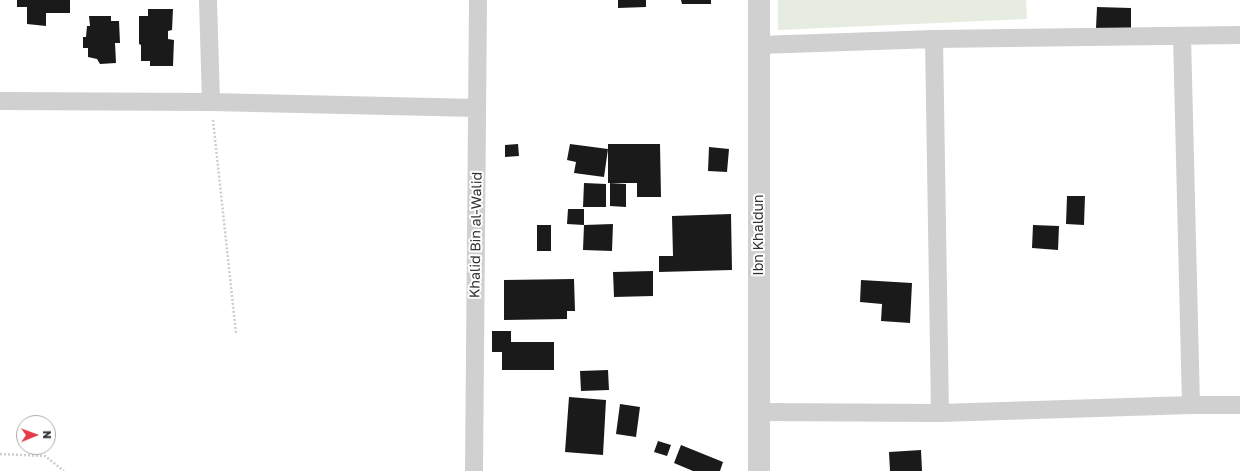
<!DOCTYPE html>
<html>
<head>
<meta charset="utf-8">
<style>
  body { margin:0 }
  #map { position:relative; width:1240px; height:471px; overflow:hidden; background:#fff; font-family:"Golos Text",sans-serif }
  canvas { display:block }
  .north { position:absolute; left:16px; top:415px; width:40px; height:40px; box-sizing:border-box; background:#fff; border:1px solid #adadad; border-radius:50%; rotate:89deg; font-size:11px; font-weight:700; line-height:16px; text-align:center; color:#333 }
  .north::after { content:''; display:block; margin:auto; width:14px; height:18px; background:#e63946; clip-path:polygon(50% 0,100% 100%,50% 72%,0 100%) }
</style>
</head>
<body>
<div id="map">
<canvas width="1240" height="471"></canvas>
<div class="north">N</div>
</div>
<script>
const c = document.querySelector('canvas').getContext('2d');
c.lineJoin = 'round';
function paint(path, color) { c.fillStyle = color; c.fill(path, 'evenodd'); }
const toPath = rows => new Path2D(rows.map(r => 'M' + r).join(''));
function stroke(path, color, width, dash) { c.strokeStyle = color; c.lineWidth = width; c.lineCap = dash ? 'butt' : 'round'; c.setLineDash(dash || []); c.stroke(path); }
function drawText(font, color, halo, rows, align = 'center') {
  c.font = font + ' "Golos Text",sans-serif'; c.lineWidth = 4; c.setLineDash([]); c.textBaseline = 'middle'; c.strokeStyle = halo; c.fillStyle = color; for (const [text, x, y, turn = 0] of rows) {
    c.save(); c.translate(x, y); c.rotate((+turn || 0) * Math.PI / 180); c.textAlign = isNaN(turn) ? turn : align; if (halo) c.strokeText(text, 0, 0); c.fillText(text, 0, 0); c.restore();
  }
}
paint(toPath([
  [778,0,1026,0,1027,19,778,30]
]), '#e6ecdf');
paint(toPath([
  [17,0,27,0,27,7,17,7],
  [27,0,70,0,70,13,46,13,46,26,27,24],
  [618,0,646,0,646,7,618,8],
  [681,0,711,0,711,4,682,4],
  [1097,7,1131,8,1131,29,1096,28],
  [148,9,173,9,172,30,168,31,168,39,174,40,173,66,150,66,150,61,141,61,141,45,139,44,139,16,148,16],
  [89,16,111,16,111,21,119,21,120,43,115,43,116,63,100,64,97,59,88,57,88,48,83,48,83,37,86,37,87,26,90,26],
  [518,144,519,156,505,157,505,145],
  [570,144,608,149,604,177,574,173,576,162,567,160],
  [608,144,660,144,661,197,637,197,637,183,608,183],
  [709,147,729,149,727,172,708,171],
  [584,183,606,184,606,207,583,207],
  [610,183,626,184,626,207,610,206],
  [1067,196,1085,196,1084,225,1066,224],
  [568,209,584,209,584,225,567,224],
  [731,214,732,270,659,272,659,256,673,256,672,216],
  [613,224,612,251,583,250,584,225],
  [537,225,551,225,551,251,537,251],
  [1033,225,1059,226,1058,250,1032,248],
  [653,271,653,296,614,297,613,272],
  [574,279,575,311,567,311,567,319,504,320,504,280],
  [861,280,912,283,910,323,881,321,882,304,860,302],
  [492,331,511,331,511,342,554,342,554,370,502,370,502,352,492,352],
  [608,370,609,390,581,391,580,371],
  [569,397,606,400,603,455,565,452],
  [620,404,640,407,636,437,616,434],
  [658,441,671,445,667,456,654,452],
  [681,445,723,462,720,471,693,471,674,463],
  [921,450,922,471,890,471,889,452]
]), '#1a1a1a');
stroke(toPath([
  [213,120,236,333],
  [0,454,45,456,64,471]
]), '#cdcdcd', 2.5, [2, 2]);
stroke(toPath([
  [208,0,211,102],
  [1182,36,1191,405],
  [934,39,940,413],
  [759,45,934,39,1240,35],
  [0,101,211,102,477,108],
  [759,412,940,413,1191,405,1240,405],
  [474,471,478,0]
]), '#d0d0d0', 18);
stroke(toPath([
  [759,0,759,471]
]), '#d0d0d0', 22);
drawText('14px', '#333', '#fff', [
  ["Khalid Bin al-Walid",476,235,-89],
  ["Ibn Khaldun",759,235,-90]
]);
</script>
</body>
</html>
